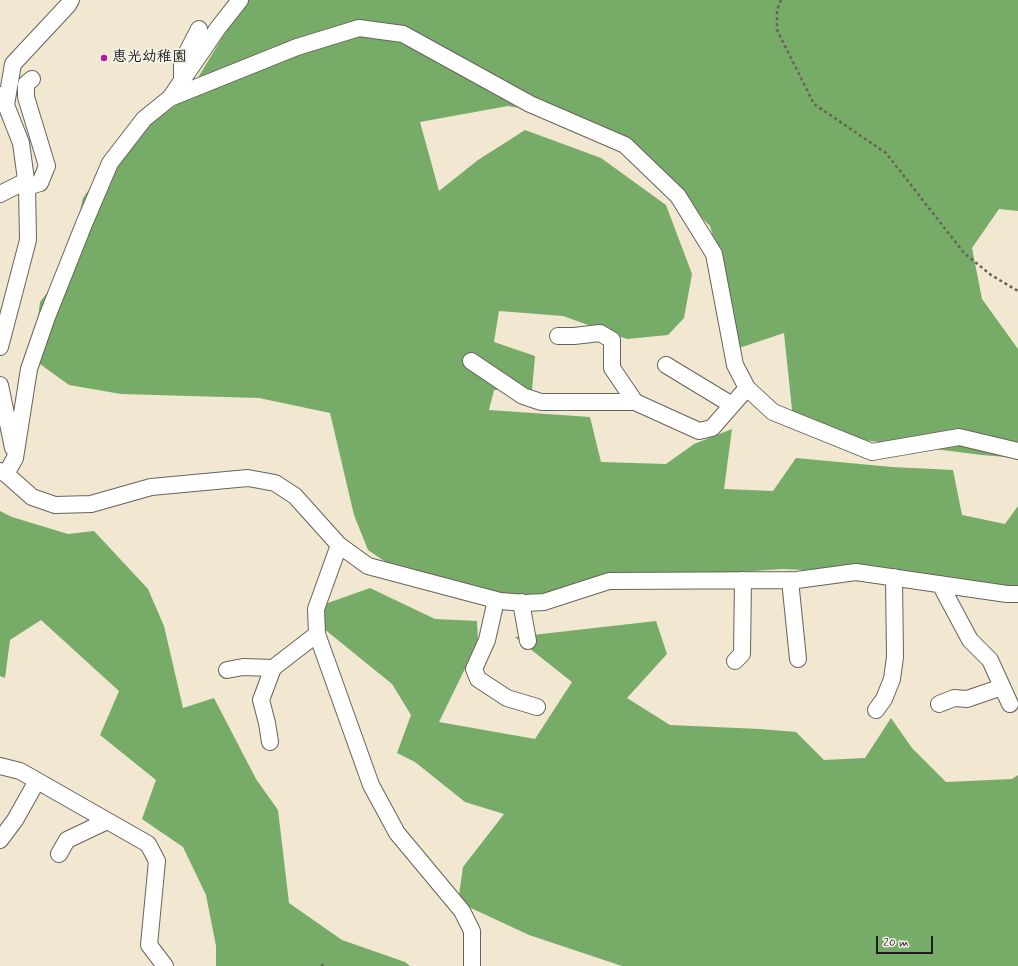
<!DOCTYPE html>
<html>
<head>
<meta charset="utf-8">
<style>
  body { margin:0 }
  #map { position:relative; width:1018px; height:966px; overflow:hidden; background:#f2e7d0; font-family:Mynerve,sans-serif }
  canvas { display:block }
  .scale { position:absolute; left:876px; top:936px; width:57px; height:18px; box-sizing:border-box; border:2px solid #1c1c1c; border-top:0; padding-left:5px; font-size:12px; line-height:14px; white-space:nowrap; color:#1c1c1c; -webkit-text-stroke:3px #f7f3e8; paint-order:stroke }
</style>
</head>
<body>
<div id="map">
<canvas width="1018" height="966"></canvas>
<div class="scale">20 m</div>
</div>
<script>
const c = document.querySelector('canvas').getContext('2d');
c.lineJoin = 'round';
function paint(path, color) { c.fillStyle = color; c.fill(path, 'evenodd'); }
const toPath = rows => new Path2D(rows.map(r => 'M' + r).join(''));
function stroke(path, color, width, dash) { c.strokeStyle = color; c.lineWidth = width; c.lineCap = dash ? 'butt' : 'round'; c.setLineDash(dash || []); c.stroke(path); }
function drawText(font, color, halo, rows, align = 'center') {
  c.font = font + ' Mynerve,"Klee One",sans-serif'; c.lineWidth = 3.5; c.setLineDash([]); c.textBaseline = 'middle'; c.strokeStyle = halo; c.fillStyle = color; for (const [text, x, y, turn = 0] of rows) {
    c.save(); c.translate(x, y); c.rotate((+turn || 0) * Math.PI / 180); c.textAlign = isNaN(turn) ? turn : align; if (halo) c.strokeText(text, 0, 0); c.fillText(text, 0, 0); c.restore();
  }
}
paint(toPath([
  [245,0,1018,0,1018,211,999,209,972,248,982,299,1018,349,1018,458,982,455,855,439,794,429,784,333,730,351,730,295,710,226,653,169,582,118,508,106,420,122,439,191,478,160,525,130,601,158,666,205,692,274,684,318,668,335,627,339,563,316,499,311,494,342,535,356,532,390,494,390,489,410,590,417,601,462,666,464,694,444,732,429,724,489,773,491,796,458,892,467,953,470,962,515,1005,524,1018,506,1018,600,887,574,782,569,622,580,522,597,473,595,402,573,368,550,354,515,330,413,259,398,121,394,69,385,33,359,40,302,67,267,83,198,121,144,185,99],
  [0,511,12,517,68,534,94,531,148,589,164,626,183,708,214,698,256,779,278,810,289,903,342,940,405,962,410,966,216,966,216,946,206,895,183,847,142,819,156,780,100,735,119,691,41,620,10,640,5,678,0,676],
  [370,588,435,619,477,621,478,642,439,722,535,739,572,682,515,637,656,621,667,654,627,698,670,725,760,729,796,732,824,760,865,758,891,718,912,748,946,782,1012,779,1018,775,1018,966,622,966,529,935,458,902,463,867,504,814,465,802,415,762,397,753,411,715,392,684,323,628,325,604]
]), '#77ac68');
const street = toPath([
  [182,79,182,62,199,29],
  [0,95,6,105,21,143,27,187,28,240,0,347],
  [170,98,297,47,359,28,403,34,530,104,625,145,678,196,714,254,735,365,747,388,773,412,872,452,959,437,1018,451],
  [6,105,13,64,68,5,71,0],
  [27,187,40,183,47,166,26,97,26,84,32,79],
  [0,194,26,181],
  [558,336,574,336,600,333,612,340,612,368,635,402,699,431,712,428,747,388],
  [471,361,523,396,541,402,635,402],
  [666,365,732,405],
  [0,385,13,448],
  [0,471,6,474,32,497,55,505,91,504,151,487,248,478,275,483,295,496,339,545,368,566,500,601,525,603,544,602,609,581,797,580,856,572,1007,594,1018,594],
  [6,474,15,458,29,369,47,317,84,224,110,163,144,119,170,98,218,28,240,0],
  [339,545,316,609,317,634,371,785,397,833,462,911,472,931,472,966],
  [790,580,798,659],
  [940,584,970,640,990,660,1010,704],
  [496,600,487,640,474,669,478,679,507,698,537,707],
  [521,602,528,641],
  [735,661,742,654,743,580],
  [227,670,243,667,273,668],
  [939,704,954,698,967,699,1002,687],
  [876,710,884,699,892,679,895,657,894,577],
  [270,742,267,723,261,700,273,668,317,634],
  [0,766,20,771,148,844,157,861,149,945,165,966],
  [0,840,15,820,37,781],
  [59,854,67,840,107,821]
]);
stroke(street, '#67635b', 18);
stroke(toPath([
  [781,0,777,10,777,30,814,104,886,153,964,253,991,275,1018,291],
  [321,965,324,966]
]), '#67635b', 2.5, [3, 3]);
stroke(street, '#fff', 16);
for (const [x, y, r, color] of [
  [104,58,4,"#b5179e"]
]) { const dot = new Path2D(); dot.arc(x, y, r, 0, 2 * Math.PI); c.fillStyle = color; c.fill(dot); stroke(dot, '#f7f3e8', 1.5); }
drawText('bold 15px', '#1c1c1c', '#f7f3e8', [
  ["恵光幼稚園",112,58]
], 'left');
</script>
</body>
</html>
